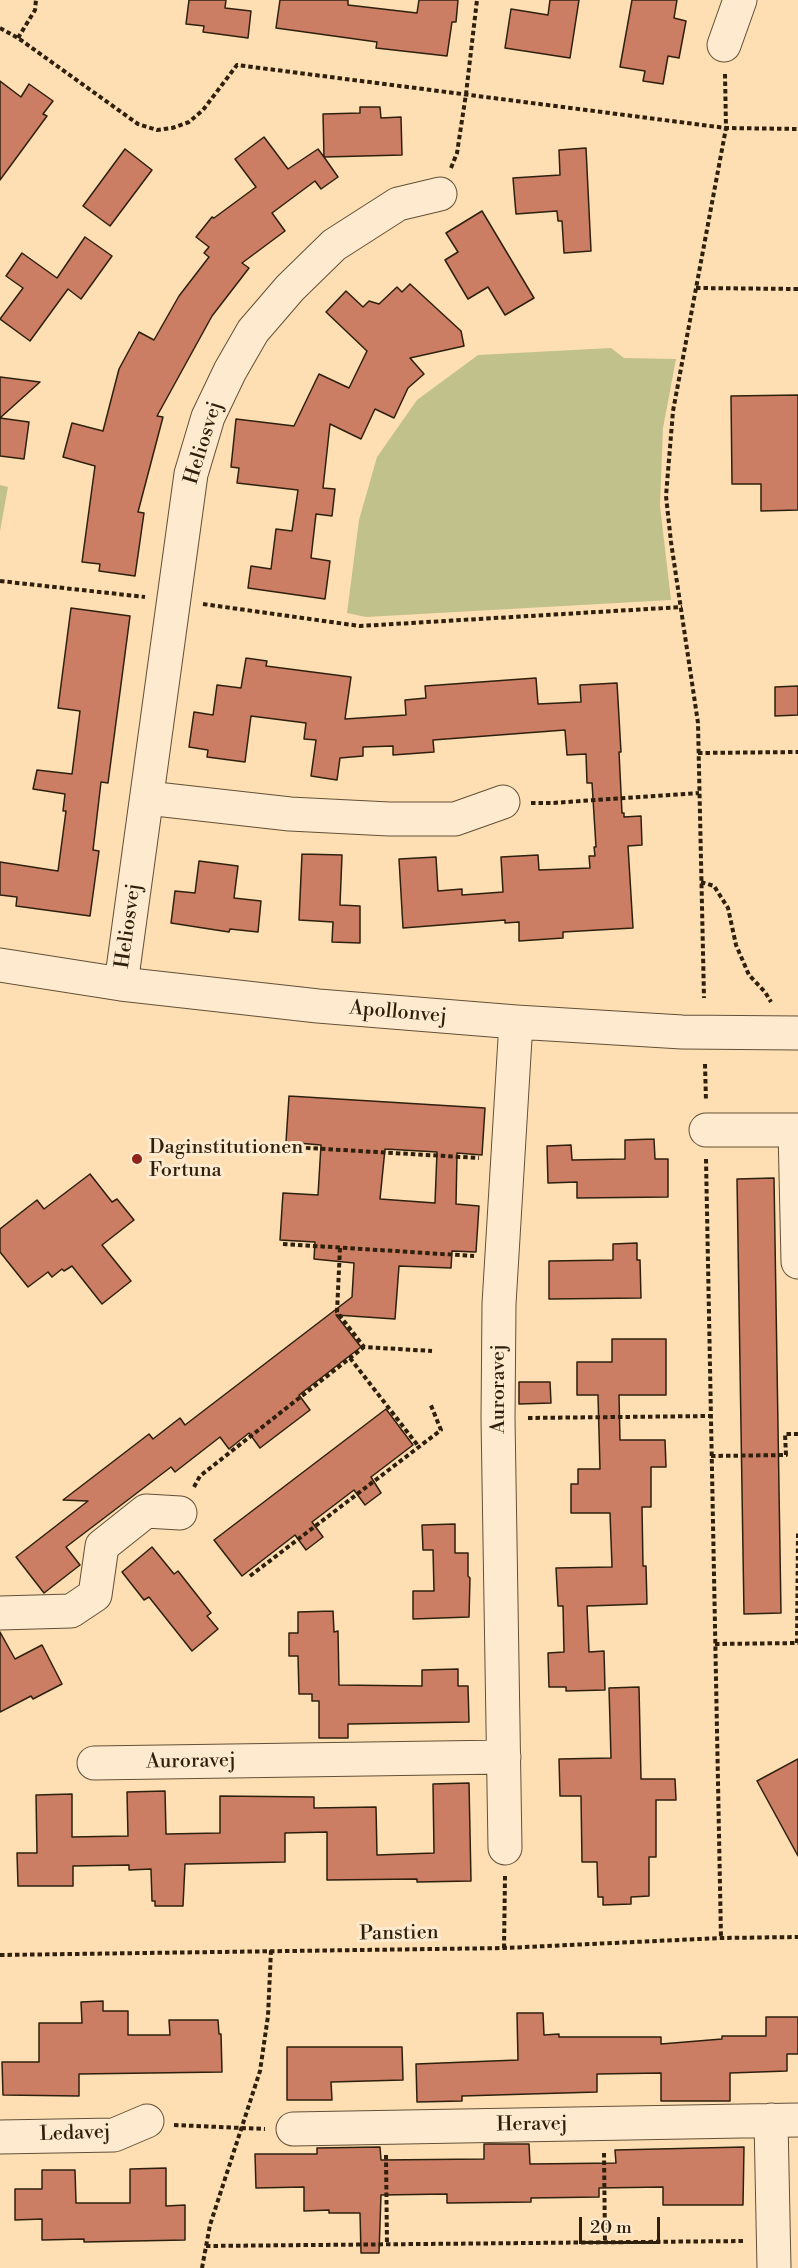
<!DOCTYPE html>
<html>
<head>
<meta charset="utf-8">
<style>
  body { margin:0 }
  #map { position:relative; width:798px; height:2268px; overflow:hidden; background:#fddfb3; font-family:"Libre Bodoni",serif }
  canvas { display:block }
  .scale { position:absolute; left:579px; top:2217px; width:81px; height:27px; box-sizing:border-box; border:3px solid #2f200e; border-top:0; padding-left:8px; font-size:18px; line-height:21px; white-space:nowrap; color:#2f200e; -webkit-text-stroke:4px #feeace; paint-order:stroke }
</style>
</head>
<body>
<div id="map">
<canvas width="798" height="2268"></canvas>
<div class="scale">20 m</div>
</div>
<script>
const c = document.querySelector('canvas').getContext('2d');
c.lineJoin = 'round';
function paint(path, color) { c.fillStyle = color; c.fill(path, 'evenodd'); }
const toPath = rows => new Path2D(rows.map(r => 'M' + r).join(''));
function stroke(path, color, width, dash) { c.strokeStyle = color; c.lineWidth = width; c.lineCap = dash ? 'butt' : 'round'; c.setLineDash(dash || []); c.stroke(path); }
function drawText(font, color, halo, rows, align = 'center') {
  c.font = font + ' "Libre Bodoni",serif'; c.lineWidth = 6; c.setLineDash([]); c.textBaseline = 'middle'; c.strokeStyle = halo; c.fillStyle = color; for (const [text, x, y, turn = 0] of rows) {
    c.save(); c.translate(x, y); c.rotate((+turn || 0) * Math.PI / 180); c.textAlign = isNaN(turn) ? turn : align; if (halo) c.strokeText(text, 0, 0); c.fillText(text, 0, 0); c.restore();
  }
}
paint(toPath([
  [611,348,624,358,676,359,663,428,660,506,671,600,366,617,347,613,359,520,377,457,417,400,478,355],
  [0,485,8,487,0,531]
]), '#c1c18b');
const building = toPath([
  [189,0,226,0,225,8,251,11,248,38,203,32,204,26,186,24,189,0],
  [280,0,348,0,348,5,417,13,419,0,458,0,456,22,452,22,447,56,376,48,377,42,276,28,280,0],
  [550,0,579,0,570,58,505,48,511,9,548,15,550,0],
  [632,0,677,0,674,18,686,21,679,58,668,56,663,84,643,81,645,71,620,67,632,0],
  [0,81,21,97,29,84,53,101,43,114,47,116,0,180,0,81],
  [360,107,380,107,381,118,401,117,402,155,324,157,338,177,321,189,315,181,272,213,285,231,242,263,249,268,212,316,157,416,163,417,138,512,144,513,135,576,99,571,100,564,82,562,95,466,63,457,72,423,103,431,119,369,139,332,154,340,179,296,209,257,204,253,209,247,196,237,212,217,214,218,256,187,235,159,264,137,288,169,318,149,324,157,323,114,360,113,360,107],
  [586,148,591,251,564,253,562,221,558,221,557,211,516,214,513,178,560,175,559,150,586,148],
  [125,149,152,170,110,226,83,206,125,149],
  [482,211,534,298,505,315,488,287,468,299,445,260,458,252,446,233,482,211],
  [85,237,112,256,81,299,68,289,30,341,0,319,23,288,6,276,22,253,57,278,85,237],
  [410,284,461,331,464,346,410,358,424,374,408,388,394,418,375,409,361,439,330,424,323,488,335,489,332,516,316,514,311,558,330,561,325,599,248,588,251,566,271,569,276,529,292,531,298,490,237,483,239,468,231,467,236,419,294,426,319,374,349,388,367,351,326,312,346,291,363,307,369,301,379,304,397,287,402,292,410,284],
  [0,377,40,382,0,418,0,377],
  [798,395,798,510,761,511,761,484,732,484,731,396,798,395],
  [0,418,29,422,24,459,0,456,0,418],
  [71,608,130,616,108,783,101,782,93,850,99,851,90,916,16,906,17,897,0,895,0,862,58,871,66,811,63,811,65,794,33,789,37,770,72,774,80,711,58,708,71,608],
  [246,658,267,661,266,666,351,677,345,719,406,715,405,700,426,698,425,686,536,678,538,704,581,702,580,685,617,683,621,752,619,752,622,813,624,813,624,817,641,816,642,845,628,846,633,928,563,932,563,938,519,941,519,922,505,923,505,920,403,928,399,859,436,857,438,891,462,889,462,895,503,892,501,857,538,855,539,870,590,868,589,856,595,856,594,847,596,847,592,783,587,783,586,754,567,755,565,730,433,740,434,752,393,755,393,746,363,747,363,756,340,758,337,780,311,776,316,740,304,739,306,723,251,716,245,762,207,757,208,750,189,747,194,712,213,715,217,685,241,688,246,658],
  [798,686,798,715,775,716,775,687,798,686],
  [302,854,342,855,340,905,360,906,360,943,332,942,333,922,299,920,302,854],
  [199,861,238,866,234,898,261,901,258,932,230,929,229,932,171,923,175,891,195,893,199,861],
  [289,1096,485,1108,482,1155,457,1153,456,1204,479,1206,476,1252,452,1251,451,1268,399,1266,395,1319,336,1315,361,1347,299,1395,310,1410,260,1448,249,1433,229,1449,220,1437,175,1472,171,1467,66,1547,80,1565,44,1593,16,1557,88,1501,63,1500,149,1434,153,1439,180,1418,185,1425,352,1297,354,1263,314,1259,315,1242,280,1240,283,1193,318,1195,321,1145,286,1142,289,1096],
  [385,1149,437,1152,435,1203,380,1199,385,1149],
  [654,1139,655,1159,668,1159,668,1197,577,1198,577,1182,548,1183,547,1146,571,1145,572,1160,625,1159,625,1140,654,1139],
  [90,1174,112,1202,117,1199,134,1220,102,1245,131,1281,102,1304,72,1266,64,1271,62,1269,52,1277,48,1272,28,1287,0,1252,0,1229,37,1200,44,1209,90,1174],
  [774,1178,781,1613,744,1614,737,1179,774,1178],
  [637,1243,637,1260,640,1260,641,1298,549,1299,549,1261,613,1260,613,1244,637,1243],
  [612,1339,666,1339,666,1395,619,1395,620,1440,665,1440,666,1467,651,1467,651,1507,642,1507,643,1566,646,1566,647,1604,587,1606,589,1652,604,1651,605,1690,566,1691,566,1687,549,1687,548,1653,564,1652,563,1606,558,1606,556,1568,612,1567,610,1513,571,1513,571,1484,578,1484,578,1469,600,1469,598,1395,577,1395,577,1362,612,1362,612,1339],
  [519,1382,550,1382,551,1403,519,1404,519,1382],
  [386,1409,413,1445,371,1477,381,1493,365,1505,354,1490,312,1522,323,1537,306,1550,295,1535,242,1576,214,1540,386,1409],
  [455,1524,455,1553,468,1553,468,1576,470,1578,469,1617,413,1619,413,1591,434,1591,433,1550,423,1550,422,1525,455,1524],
  [152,1547,174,1574,178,1571,211,1613,207,1616,218,1629,192,1651,149,1597,144,1600,122,1572,152,1547],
  [333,1611,334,1632,338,1631,339,1685,422,1686,422,1670,458,1669,458,1686,468,1686,469,1722,348,1724,348,1738,319,1738,319,1701,312,1701,312,1694,299,1694,298,1656,289,1656,289,1633,298,1633,298,1612,333,1611],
  [0,1632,15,1659,42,1645,62,1684,33,1699,31,1696,0,1712,0,1632],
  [639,1687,641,1779,675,1779,676,1800,656,1800,656,1857,649,1857,649,1896,631,1897,631,1904,603,1905,603,1897,598,1897,597,1862,582,1862,581,1796,560,1796,559,1759,611,1758,609,1688,639,1687],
  [798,1759,798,1856,757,1781,798,1759],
  [469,1783,471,1881,417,1882,417,1879,327,1880,327,1832,285,1833,285,1862,185,1864,183,1906,155,1906,155,1901,152,1901,151,1869,129,1870,129,1865,73,1866,73,1886,18,1886,17,1853,37,1853,36,1795,72,1794,72,1837,128,1836,127,1792,165,1791,166,1834,220,1833,220,1796,314,1797,314,1808,376,1807,377,1855,434,1853,433,1784,469,1783],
  [103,2001,103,2011,128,2011,128,2035,170,2035,169,2020,218,2020,219,2034,221,2034,222,2072,79,2074,79,2096,3,2095,2,2062,39,2062,39,2023,82,2023,81,2002,103,2001],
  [517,2013,543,2013,544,2035,559,2034,559,2037,661,2037,661,2044,722,2039,722,2036,766,2036,766,2017,798,2017,798,2054,787,2054,787,2071,730,2073,730,2101,661,2101,661,2073,597,2074,597,2092,462,2096,462,2101,417,2102,416,2064,518,2060,517,2013],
  [287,2047,402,2047,403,2080,331,2082,332,2100,287,2100,287,2047],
  [484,2144,529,2144,530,2164,616,2163,615,2150,744,2147,743,2205,663,2205,663,2187,599,2188,599,2197,531,2198,531,2202,447,2203,447,2194,381,2195,379,2253,361,2253,360,2213,329,2213,329,2210,304,2211,304,2187,256,2188,255,2154,317,2154,317,2148,380,2147,381,2160,484,2159,484,2144],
  [166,2168,166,2206,185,2205,185,2240,84,2242,84,2239,42,2240,42,2219,15,2220,15,2189,42,2189,42,2170,75,2170,76,2203,130,2203,130,2169,166,2168]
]);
paint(building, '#cb7e64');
stroke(building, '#2f200e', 1.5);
const minor = toPath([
  [724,45,740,0],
  [147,798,290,814,389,819,455,819,503,802],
  [0,965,121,984,318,1006,516,1022,682,1032,798,1033],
  [121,984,191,474,208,417,230,371,253,331,290,288,334,245,398,204,440,194],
  [706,1130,798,1130],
  [795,1130,798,1262],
  [0,1613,71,1611,95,1595,102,1546,146,1511,180,1513],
  [94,1763,504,1757],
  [505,1848,498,1418,499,1304,516,1022],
  [771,2120,774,2268],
  [293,2129,798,2120],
  [0,2137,114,2135,147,2121]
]);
stroke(minor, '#625037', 35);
stroke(toPath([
  [0,28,18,38,138,124,157,130,172,128,189,122,203,110,237,65,726,128,673,411,666,496,671,542,698,723,704,998],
  [18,38,35,10,36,0],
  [725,74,726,128,798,129],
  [451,168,457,153,466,94,477,0],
  [696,288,798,289],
  [0,581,145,597],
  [203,604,360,626,682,607],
  [698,753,798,752],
  [531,803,552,803,699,793],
  [701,882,714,886,728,908,736,945,749,975,765,992,771,1002],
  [705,1064,706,1101],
  [291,1147,479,1158],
  [706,1159,721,1938],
  [283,1244,474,1256],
  [340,1248,337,1312,364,1347,432,1351],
  [350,1358,419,1447],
  [528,1418,710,1416],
  [711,1456,786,1455,785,1434,798,1434],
  [194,1487,200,1476,364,1347],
  [250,1576,441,1430,430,1403],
  [797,1643,798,1533],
  [715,1644,798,1643],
  [504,1948,505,1876],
  [0,1955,504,1948,721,1938,798,1937],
  [174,2125,265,2129],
  [604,2153,605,2243],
  [386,2155,387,2245],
  [206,2246,745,2241],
  [202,2268,210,2225,260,2071,268,2016,271,1950]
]), '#2f200e', 4, [4.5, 3]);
stroke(minor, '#feeace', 33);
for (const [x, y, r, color] of [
  [137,1159,6,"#8f2418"]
]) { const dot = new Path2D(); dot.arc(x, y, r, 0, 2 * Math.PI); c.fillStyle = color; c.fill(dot); stroke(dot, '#feeace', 2); }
drawText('20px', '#2f200e', '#feeace', [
  ["Heliosvej",204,443,-73],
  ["Heliosvej",129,926,-82],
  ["Apollonvej",398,1013,5],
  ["Auroravej",499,1389,-90],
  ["Auroravej",191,1762,-1],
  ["Panstien",399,1934,-1],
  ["Heravej",532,2125,-1],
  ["Ledavej",75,2134,-2]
]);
drawText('20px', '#2f200e', '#feeace', [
  ["Daginstitutionen",149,1148],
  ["Fortuna",149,1171]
], 'left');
</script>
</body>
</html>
